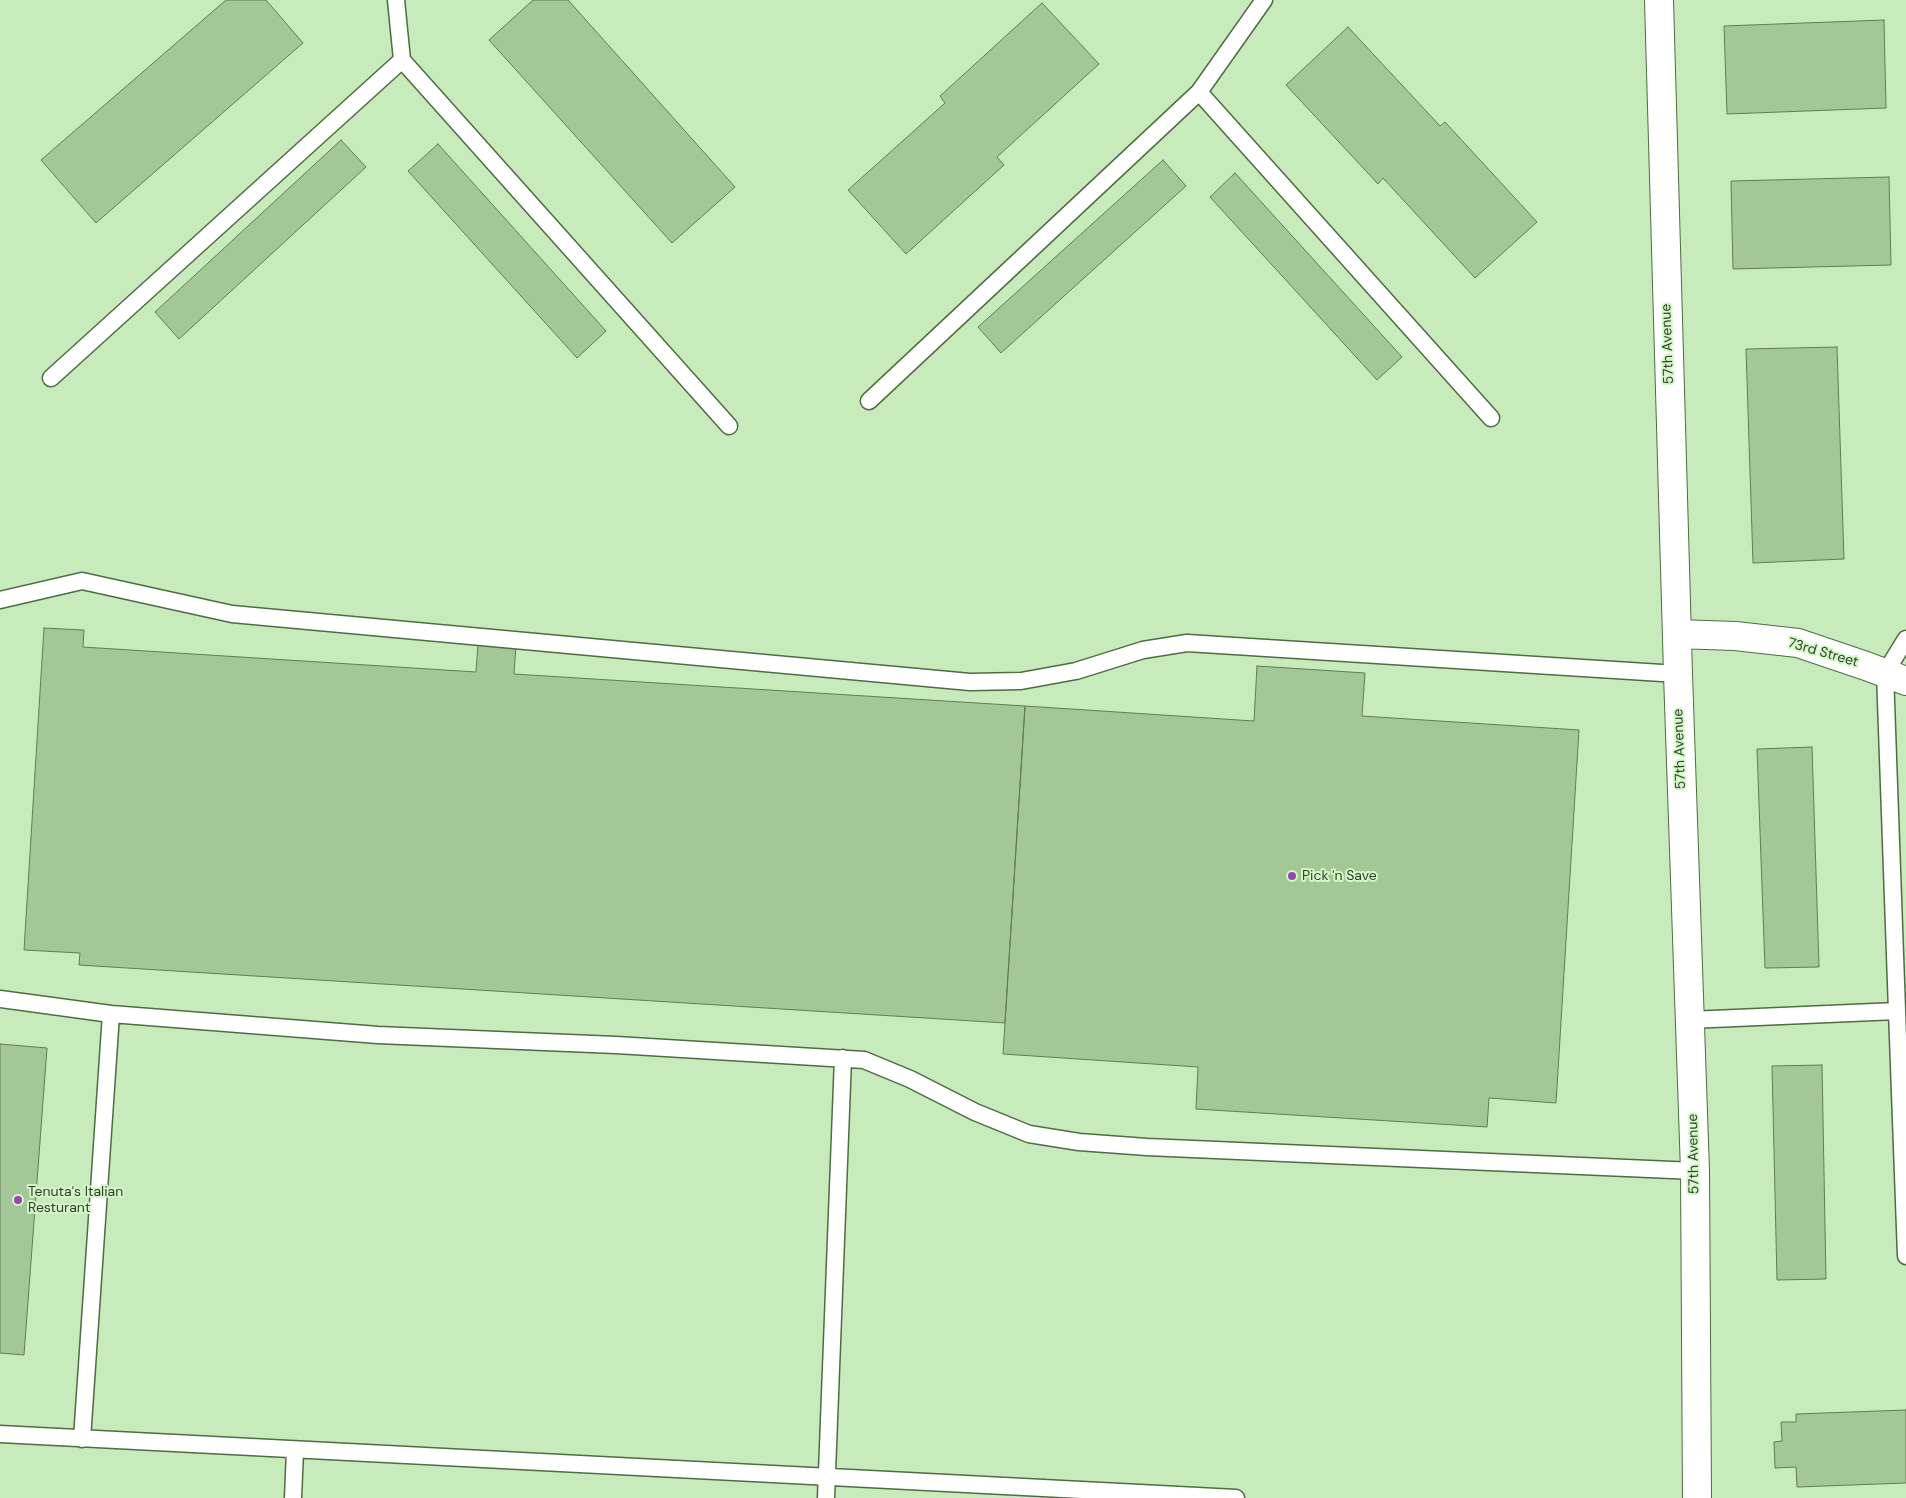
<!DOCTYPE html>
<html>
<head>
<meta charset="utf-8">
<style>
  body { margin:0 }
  canvas { display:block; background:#c7ebba }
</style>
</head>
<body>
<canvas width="1906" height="1498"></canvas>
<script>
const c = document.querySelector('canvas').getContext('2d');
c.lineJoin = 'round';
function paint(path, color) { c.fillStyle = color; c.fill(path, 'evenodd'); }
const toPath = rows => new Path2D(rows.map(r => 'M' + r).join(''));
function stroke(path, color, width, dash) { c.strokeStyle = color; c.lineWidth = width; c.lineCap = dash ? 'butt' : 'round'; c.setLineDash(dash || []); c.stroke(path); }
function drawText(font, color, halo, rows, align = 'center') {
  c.font = font + ' "DM Sans",sans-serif'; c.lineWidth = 4; c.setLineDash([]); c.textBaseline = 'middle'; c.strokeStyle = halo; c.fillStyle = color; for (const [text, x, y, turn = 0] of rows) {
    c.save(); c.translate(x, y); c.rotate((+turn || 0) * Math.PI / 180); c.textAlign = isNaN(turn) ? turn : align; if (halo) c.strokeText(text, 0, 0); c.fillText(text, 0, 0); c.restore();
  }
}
const building = toPath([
  [226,0,266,0,303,43,96,223,41,160,226,0],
  [533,0,568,0,735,187,672,243,489,40,533,0],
  [1042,3,1099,64,997,157,1004,165,906,254,848,190,945,103,940,96,1042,3],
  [1884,20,1886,108,1727,114,1724,26,1884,20],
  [1348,27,1440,126,1445,122,1537,222,1475,278,1383,178,1378,184,1286,85,1348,27],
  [341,140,366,167,179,339,155,312,341,140],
  [438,144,606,331,577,358,408,171,438,144],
  [1163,160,1186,186,1001,353,978,327,1163,160],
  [1235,173,1402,357,1377,380,1210,197,1235,173],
  [1889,177,1891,265,1733,269,1731,181,1889,177],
  [1837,347,1844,559,1753,563,1746,349,1837,347],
  [44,628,84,630,83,647,476,672,478,644,516,646,514,674,1025,706,1005,1023,79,965,80,953,24,950,44,628],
  [1257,666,1365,673,1362,716,1579,730,1556,1103,1489,1098,1487,1127,1196,1109,1198,1067,1003,1054,1025,706,1254,721,1257,666],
  [1812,747,1819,967,1765,968,1757,749,1812,747],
  [0,1044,47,1048,24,1355,0,1353,0,1044],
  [1822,1065,1826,1279,1777,1280,1772,1066,1822,1065],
  [1906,1410,1906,1483,1797,1487,1796,1467,1775,1468,1774,1442,1782,1441,1781,1422,1796,1422,1796,1414,1906,1410]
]);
paint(building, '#a4c798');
stroke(building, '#5e7e52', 1);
const service = toPath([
  [396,0,402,60,729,426],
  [1199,92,1491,418],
  [51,378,402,60],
  [869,401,1199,92,1264,0],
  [0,600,82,581,232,614,970,682,1021,681,1076,671,1143,650,1187,643,1678,674],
  [0,999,111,1014,378,1035,616,1045,864,1060,910,1079,975,1112,1029,1134,1079,1142,1147,1147,1695,1171],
  [1897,1011,1906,1256],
  [1689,1020,1897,1011,1885,673,1906,639],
  [0,1434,1236,1498],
  [82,1439,111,1014],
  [293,1498,295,1450],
  [826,1498,843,1058]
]);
const minor = toPath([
  [1659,0,1678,674,1695,1171,1697,1498],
  [1677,634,1735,636,1798,643,1866,666,1906,681]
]);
stroke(service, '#4d6d42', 19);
stroke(minor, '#4d6d42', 30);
stroke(service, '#fff', 16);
stroke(minor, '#fff', 28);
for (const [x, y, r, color] of [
  [1292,876,5,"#9945b3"],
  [18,1200,5,"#9945b3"]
]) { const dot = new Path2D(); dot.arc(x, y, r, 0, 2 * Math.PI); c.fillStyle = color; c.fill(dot); stroke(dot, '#d4f8c7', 2); }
drawText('14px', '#303f2b', '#d4f8c7', [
  ["57th Avenue",1668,344,-92],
  ["73rd Street",1823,653,16],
  ["57th Avenue",1680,749,-92],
  ["57th Avenue",1694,1154,-91]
]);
drawText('14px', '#303f2b', '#d4f8c7', [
  ["Pick 'n Save",1302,876],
  ["Tenuta's Italian",28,1192],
  ["Resturant",28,1208]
], 'left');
</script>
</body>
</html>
